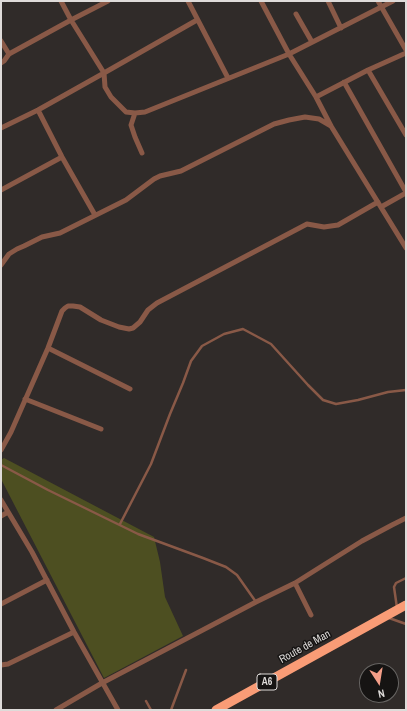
<!DOCTYPE html>
<html>
<head>
<meta charset="utf-8">
<style>
  body { margin:0 }
  #map { position:relative; width:407px; height:711px; overflow:hidden; background:#302b29; font-family:"Archivo Narrow",sans-serif }
  canvas { display:block }
  .frame { position:absolute; inset:0; border:2px solid #dedbd9; pointer-events:none }
  .north { position:absolute; left:359px; top:663px; width:40px; height:40px; box-sizing:border-box; background:#161413; border:1px solid #666462; border-radius:50%; rotate:168deg; font-size:11px; font-weight:700; line-height:16px; text-align:center; color:#dedbd9 }
  .north::after { content:''; display:block; margin:auto; width:14px; height:18px; background:#f49e88; clip-path:polygon(50% 0,100% 100%,50% 72%,0 100%) }
</style>
</head>
<body>
<div id="map">
<canvas width="407" height="711"></canvas>
<div class="frame"></div>
<div class="north">N</div>
</div>
<script>
const c = document.querySelector('canvas').getContext('2d');
c.lineJoin = 'round';
function paint(path, color) { c.fillStyle = color; c.fill(path, 'evenodd'); }
const toPath = rows => new Path2D(rows.map(r => 'M' + r).join(''));
function stroke(path, color, width, dash) { c.strokeStyle = color; c.lineWidth = width; c.lineCap = dash ? 'butt' : 'round'; c.setLineDash(dash || []); c.stroke(path); }
function drawText(font, color, halo, rows, align = 'center') {
  c.font = font + ' "Archivo Narrow",sans-serif'; c.lineWidth = 3; c.setLineDash([]); c.textBaseline = 'middle'; c.strokeStyle = halo; c.fillStyle = color; for (const [text, x, y, turn = 0] of rows) {
    c.save(); c.translate(x, y); c.rotate((+turn || 0) * Math.PI / 180); c.textAlign = isNaN(turn) ? turn : align; if (halo) c.strokeText(text, 0, 0); c.fillText(text, 0, 0); c.restore();
  }
}
paint(toPath([
  [4,458,154,537,160,562,165,597,183,636,104,678,1,479,1,460]
]), '#4d4f21');
stroke(toPath([
  [1,465,48,490,138,534,203,558,226,567,237,575,256,602],
  [120,524,151,464,170,414,183,383,191,361,202,346,224,334,243,329,271,344,308,385,323,400,336,404,358,400,388,392,406,390],
  [397,608,394,587,396,583,406,578],
  [389,618,406,624],
  [146,701,151,710],
  [171,710,186,670]
]), '#895947', 2.5);
stroke(toPath([
  [61,1,71,20,104,73,197,20],
  [188,1,228,78],
  [261,1,289,54,316,97,331,126,406,248],
  [328,1,341,28],
  [378,1,406,50],
  [296,14,312,42],
  [1,41,9,54],
  [1,63,4,61,9,54,71,20,108,1],
  [368,70,406,135],
  [344,82,406,192],
  [316,97,368,70,406,53],
  [38,110,62,157,95,215],
  [135,113,131,125,135,137,142,153],
  [1,128,38,110,104,73,105,87,111,97,126,112,135,113,145,112,289,54,393,1],
  [1,190,62,157],
  [381,207,406,193],
  [1,265,9,254,17,249,24,246,42,237,60,233,126,200,154,179,160,176,181,171,274,124,289,120,305,117,319,119,331,126],
  [48,348,130,389],
  [25,399,101,429],
  [1,450,11,432,48,348,62,311,65,308,68,306,73,306,80,307,101,320,119,327,129,329,133,328,140,322,148,310,157,303,307,224,324,227,338,225,378,202],
  [1,500,32,552,74,632,118,710],
  [1,516,8,512],
  [295,583,311,615],
  [1,604,47,580],
  [1,665,8,664,74,632],
  [56,710,102,683,256,602,295,583,322,566,362,541,392,525,406,518]
]), '#895947', 5);
stroke(toPath([
  [216,710,406,605]
]), '#f99c76', 9);
for (const [x, y, w] of [
  [267,682,20]
]) { const box = new Path2D(); box.roundRect(x - w / 2, y - 8, w, 16, 3); c.fillStyle = '#161413'; c.fill(box); stroke(box, '#dedbd9', 1); }
drawText('bold 10px', '#dedbd9', null, [
  ["A6",267,682]
]);
drawText('11px', '#dedbd9', '#161413', [
  ["Route de Man",305,647,-29]
]);
</script>
</body>
</html>
